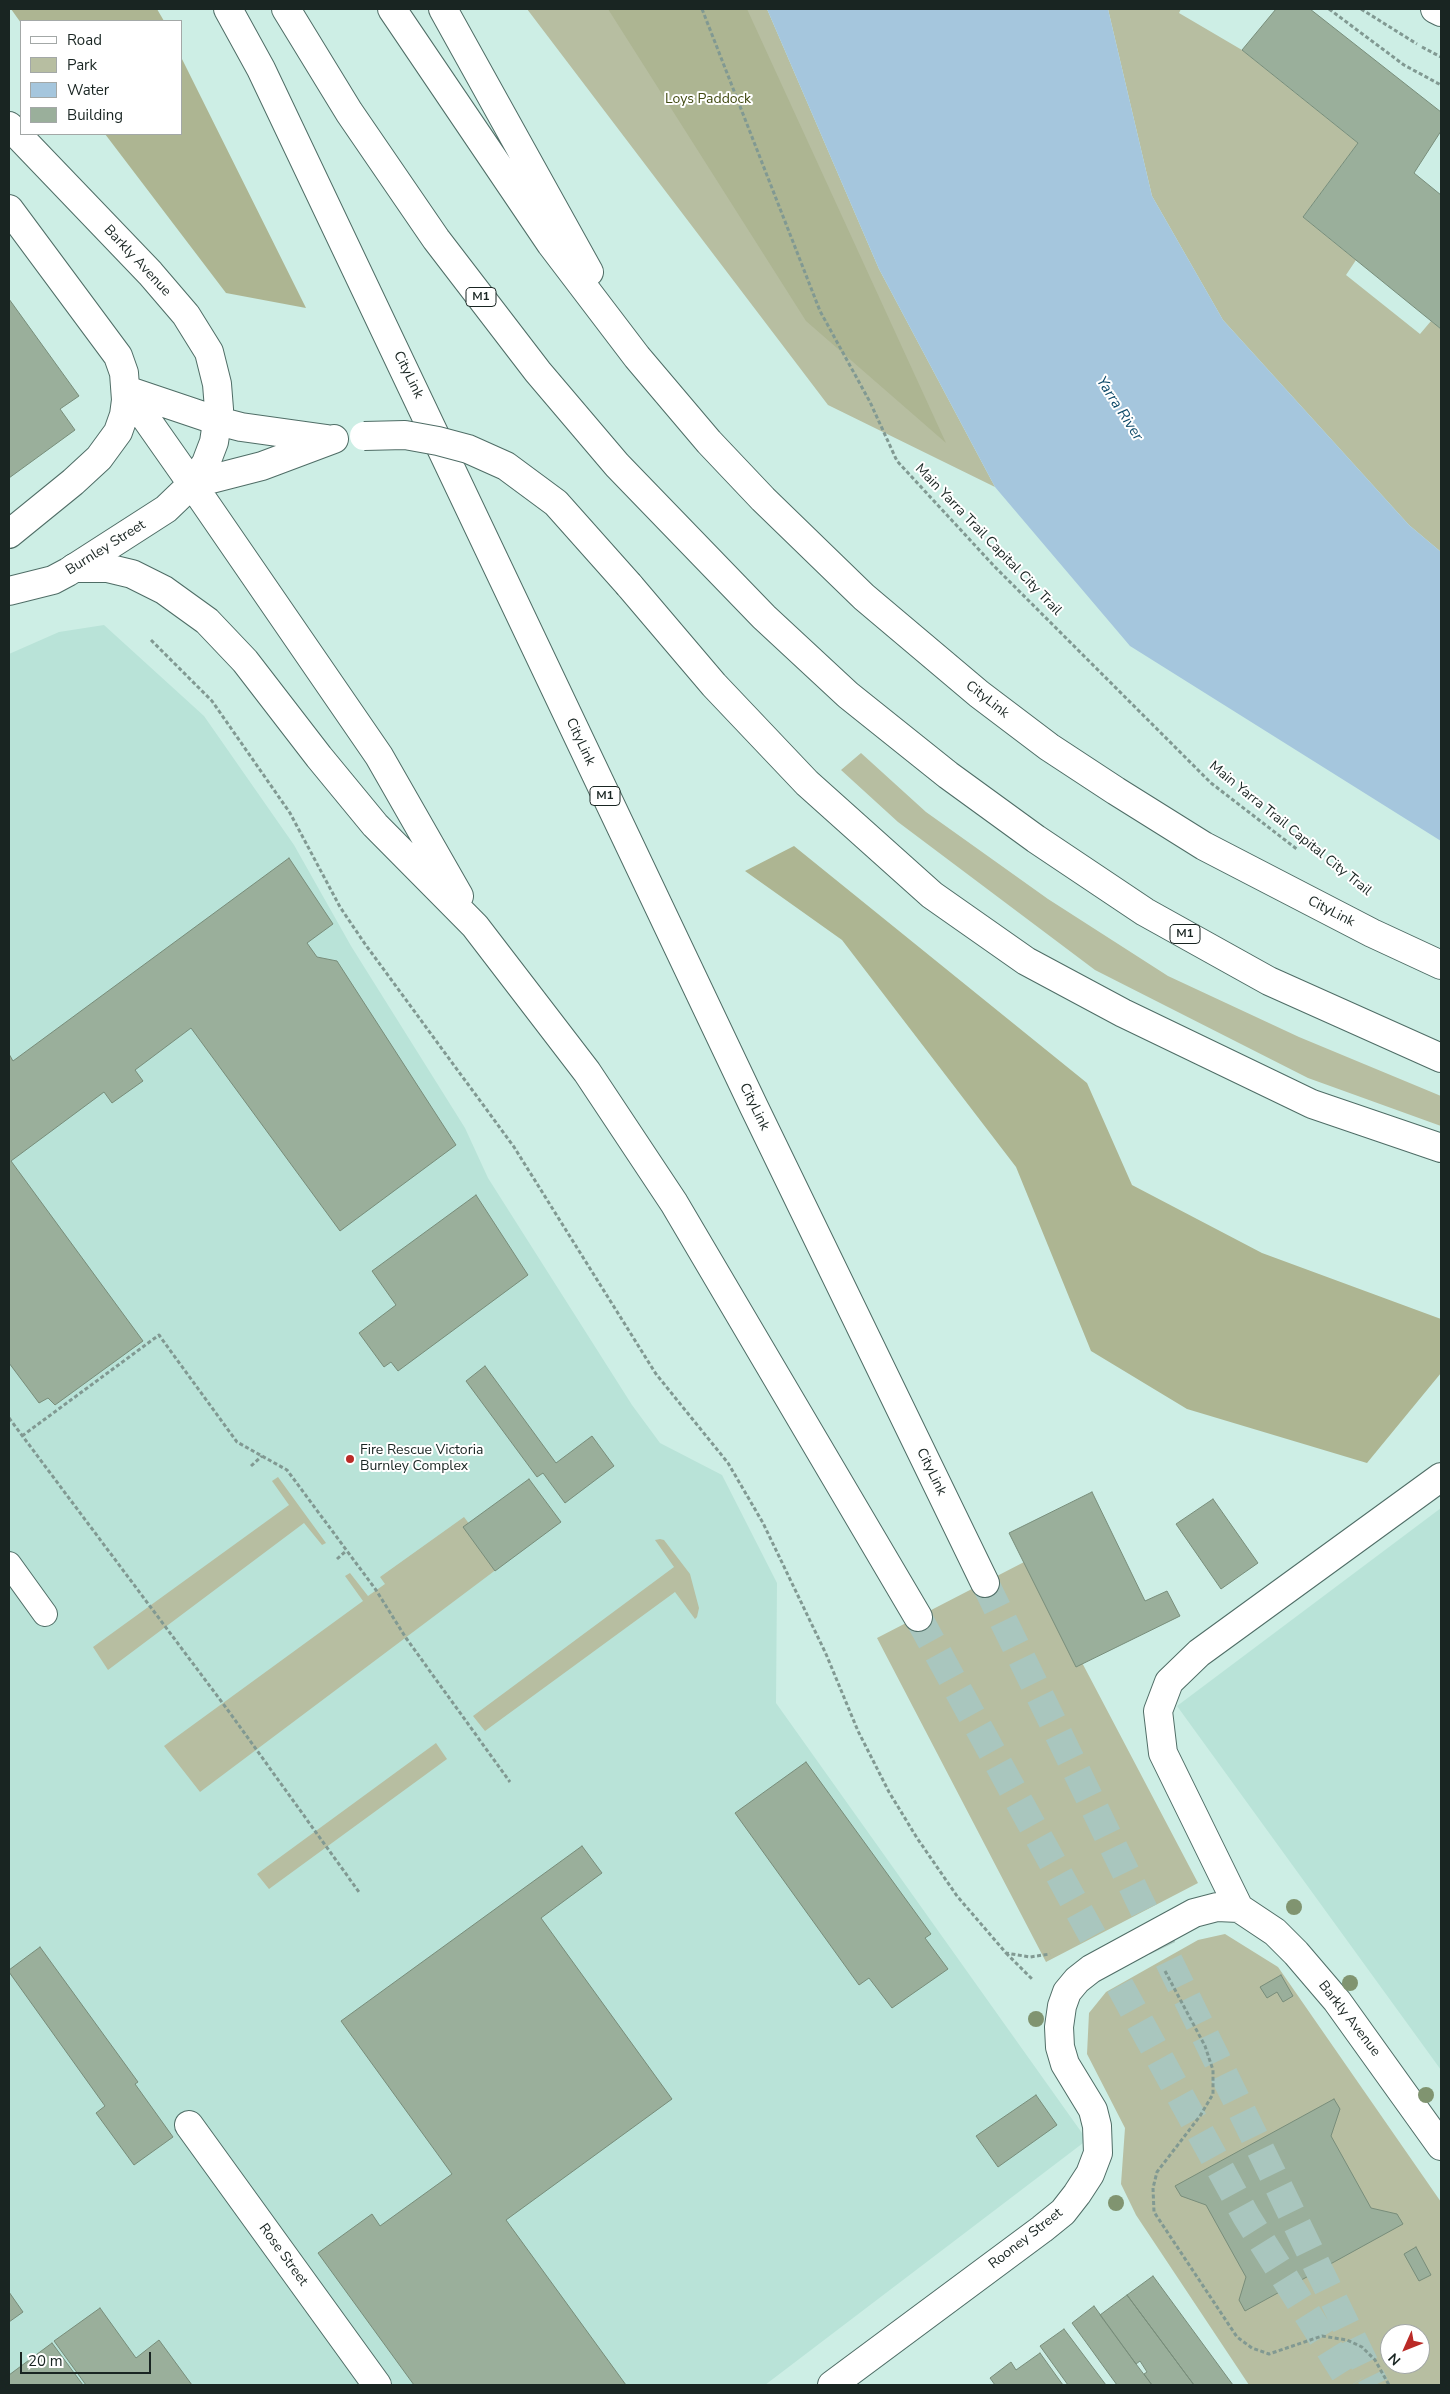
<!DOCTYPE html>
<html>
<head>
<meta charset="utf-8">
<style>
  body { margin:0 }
  #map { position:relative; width:1450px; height:2394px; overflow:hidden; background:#cdeee5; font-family:"Nunito Sans",sans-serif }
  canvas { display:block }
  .frame { position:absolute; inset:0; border:10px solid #192522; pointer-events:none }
  .legend { position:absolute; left:20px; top:20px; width:162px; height:115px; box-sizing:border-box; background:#fff; border:1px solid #a3a8a7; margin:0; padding:6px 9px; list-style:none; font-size:15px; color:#192522 }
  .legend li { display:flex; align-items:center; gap:10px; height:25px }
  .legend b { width:25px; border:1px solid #a3a8a7 }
  .north { position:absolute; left:1380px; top:2324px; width:50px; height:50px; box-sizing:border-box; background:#fff; border:1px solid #a3a8a7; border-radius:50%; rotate:226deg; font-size:14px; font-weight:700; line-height:20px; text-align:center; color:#192522 }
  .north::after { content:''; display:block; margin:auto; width:18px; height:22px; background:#ba2b27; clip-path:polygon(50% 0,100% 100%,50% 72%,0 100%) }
  .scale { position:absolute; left:20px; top:2352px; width:131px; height:22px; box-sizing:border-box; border:2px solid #192522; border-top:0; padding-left:6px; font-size:15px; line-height:18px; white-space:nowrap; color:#192522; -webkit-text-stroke:4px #fff; paint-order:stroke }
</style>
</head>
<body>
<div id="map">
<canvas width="1450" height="2394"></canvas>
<div class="frame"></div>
<ul class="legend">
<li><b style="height:6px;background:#fff"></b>Road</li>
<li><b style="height:14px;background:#b7bea1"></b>Park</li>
<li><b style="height:14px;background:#a5c6dd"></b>Water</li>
<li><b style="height:14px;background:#9aaf9b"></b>Building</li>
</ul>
<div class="north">N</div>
<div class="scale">20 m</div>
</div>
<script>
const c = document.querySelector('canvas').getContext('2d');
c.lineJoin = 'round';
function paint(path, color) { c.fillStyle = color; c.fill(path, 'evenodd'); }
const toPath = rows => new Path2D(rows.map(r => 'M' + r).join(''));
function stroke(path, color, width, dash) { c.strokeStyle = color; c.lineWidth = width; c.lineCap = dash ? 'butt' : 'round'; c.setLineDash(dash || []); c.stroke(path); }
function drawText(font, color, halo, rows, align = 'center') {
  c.font = font + ' "Nunito Sans",sans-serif'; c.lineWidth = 4; c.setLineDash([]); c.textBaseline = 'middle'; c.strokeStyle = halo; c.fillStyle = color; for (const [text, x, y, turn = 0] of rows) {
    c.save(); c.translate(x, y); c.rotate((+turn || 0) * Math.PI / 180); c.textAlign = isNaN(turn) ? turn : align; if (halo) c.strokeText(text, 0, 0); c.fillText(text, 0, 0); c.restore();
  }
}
paint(toPath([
  [104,625,204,716,294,845,351,946,465,1128,488,1178,632,1405,660,1443,722,1475,777,1583,776,1703,1087,2140,765,2385,9,2385,9,654,59,632],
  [1441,1508,1441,2070,1177,1706]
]), '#b9e3d8');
paint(toPath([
  [527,9,767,9,879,269,995,487,828,405],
  [1108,9,1181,9,1179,13,1242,50,1358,143,1303,217,1356,260,1346,275,1420,334,1431,321,1441,329,1441,552,1409,525,1223,320,1152,196],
  [861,753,926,812,1048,899,1168,976,1299,1037,1441,1096,1441,1126,1308,1078,1095,970,898,822,841,770],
  [278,1477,326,1543,322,1545,304,1523,108,1670,93,1647,289,1505,272,1481],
  [464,1517,501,1566,200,1792,164,1746,363,1601,345,1576,350,1573,368,1596,385,1584,380,1577],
  [660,1539,664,1540,690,1574,699,1608,697,1617,695,1619,675,1592,485,1731,473,1716,674,1567,655,1540],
  [1028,1560,1198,1883,1046,1962,877,1638],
  [436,1743,447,1759,269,1889,257,1874],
  [1225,1934,1278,1967,1441,2202,1441,2385,1249,2385,1136,2215,1121,2184,1125,2128,1087,2054,1089,2013,1106,1992,1198,1940],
  [1390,2334,1420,2334,1420,2364,1390,2364]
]), '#b7bea1');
paint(toPath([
  [11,9,157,9,164,21,21,23],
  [608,9,747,9,946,443,806,321],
  [181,57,306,308,226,293,105,134,181,134],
  [794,846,1087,1083,1132,1185,1262,1253,1441,1319,1441,1373,1367,1463,1187,1409,1091,1351,1016,1167,842,940,745,871]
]), '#adb592');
paint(toPath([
  [767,9,1108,9,1152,196,1223,320,1409,525,1441,552,1441,841,1130,646,995,487,879,269]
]), '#a5c6dd');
const building = toPath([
  [1276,9,1310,9,1441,112,1441,131,1414,173,1441,195,1441,329,1303,217,1358,143,1242,50,1276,9],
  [9,299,79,396,60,409,75,430,9,478,9,299],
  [289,858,333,924,307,943,317,957,337,961,456,1145,340,1231,191,1028,135,1070,143,1081,112,1103,104,1092,11,1161,143,1341,55,1405,48,1398,39,1403,9,1363,9,1054,13,1061,289,858],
  [476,1195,528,1275,398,1371,391,1362,384,1367,359,1333,396,1305,372,1271,476,1195],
  [485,1366,556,1463,592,1436,614,1466,565,1503,543,1473,537,1477,466,1381,485,1366],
  [529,1479,561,1522,495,1571,463,1527,529,1479],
  [1092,1492,1145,1601,1167,1591,1180,1616,1076,1667,1009,1533,1092,1492],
  [1213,1499,1258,1563,1221,1589,1176,1524,1213,1499],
  [806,1762,931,1934,925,1938,948,1969,892,2008,869,1978,859,1985,735,1813,806,1762],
  [582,1846,602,1873,541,1918,672,2099,506,2220,626,2385,414,2385,318,2253,372,2214,380,2226,452,2174,341,2021,582,1846],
  [40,1947,138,2082,135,2084,173,2137,134,2165,96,2113,105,2106,9,1972,9,1970,40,1947],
  [1281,1975,1293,1996,1283,2002,1277,1992,1267,1998,1260,1987,1281,1975],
  [1036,2095,1057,2125,998,2167,976,2136,1036,2095],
  [1334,2099,1340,2109,1331,2136,1371,2208,1397,2214,1403,2224,1245,2311,1239,2300,1246,2277,1206,2205,1181,2196,1175,2186,1334,2099],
  [1416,2247,1431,2275,1419,2281,1404,2254,1416,2247],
  [1153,2276,1233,2385,1194,2385,1127,2295,1153,2276],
  [9,2292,23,2312,9,2322,9,2292],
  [1127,2295,1194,2385,1152,2385,1144,2374,1147,2372,1140,2361,1136,2364,1100,2315,1127,2295],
  [1094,2306,1136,2364,1152,2385,1117,2385,1072,2323,1094,2306],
  [100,2308,136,2358,159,2340,192,2385,86,2385,54,2341,100,2308],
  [1064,2329,1106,2385,1068,2385,1040,2346,1064,2329],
  [52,2343,83,2385,9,2385,9,2375,52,2343],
  [1040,2353,1063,2385,995,2385,990,2378,1011,2362,1016,2370,1040,2353]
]);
paint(building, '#9aaf9b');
stroke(building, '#788d7a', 1);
stroke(toPath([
  [985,1583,1375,2385],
  [918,1617,1246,2216,1352,2385]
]), '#a9c6be', 28, [28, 14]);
const lane = toPath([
  [9,1564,45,1614]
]);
const street = toPath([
  [1239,1908,1163,1753,1158,1711,1169,1682,1199,1653,1441,1477],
  [189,2125,377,2385],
  [832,2385,1042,2229,1063,2212,1077,2194,1090,2174,1098,2153,1097,2126,1093,2110,1065,2064,1060,2047,1059,2027,1062,2006,1067,1992,1077,1980,1091,1969,1194,1913,1217,1907,1239,1908,1275,1932,1296,1953,1337,2001,1441,2146]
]);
const secondary = toPath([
  [1435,9,1441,12],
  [9,126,150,273,186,315,209,352,217,384,219,409,214,442,206,463,192,484,166,509,68,572,53,580,9,591],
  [9,209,118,356,124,373,126,400,124,415,118,432,99,458,73,482,9,534],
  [126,390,192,484],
  [126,390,218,421]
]);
const highway = toPath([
  [228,9,261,69,754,1107,985,1583],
  [286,9,349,112,436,239,538,372,617,465,764,617,848,695,948,775,1036,839,1145,912,1269,981,1441,1058],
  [392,9,551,244,637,357,709,442,763,499,864,597,979,694,1049,747,1116,791,1204,846,1372,933,1441,965],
  [443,9,589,272],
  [218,421,241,427,327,439],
  [334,439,262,466,192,484,379,756,459,896],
  [74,568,107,568,132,574,164,590,207,621,245,661,319,757,375,825,475,926,587,1072,674,1203,918,1617],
  [629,585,714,685,807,783,932,895,1026,961,1123,1013,1312,1104,1441,1148]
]);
stroke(lane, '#4f6d66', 26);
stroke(street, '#4f6d66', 30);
stroke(secondary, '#4f6d66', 30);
stroke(highway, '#4f6d66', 30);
stroke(toPath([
  [702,9,820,311,870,402,897,461,995,567,1211,783,1298,850],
  [1329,9,1404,65,1441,85],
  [1361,9,1417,44],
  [1422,47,1441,57],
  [151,640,212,701,290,813,340,907,365,944,514,1147,656,1374,728,1463,763,1523,826,1654,858,1731,889,1792,917,1838,957,1896,1006,1953,1030,1957,1050,1954],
  [9,1418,230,1713,359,1892],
  [22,1436,159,1335,237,1442,287,1470,376,1590,406,1638,510,1782],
  [251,1466,262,1456],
  [337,1559,346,1551],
  [1006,1953,1032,1979],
  [1165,1971,1205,2046,1213,2070,1213,2094,1200,2116,1157,2172,1153,2188,1154,2212,1237,2337,1252,2348,1269,2354,1322,2336,1347,2340,1362,2347,1375,2360,1389,2385]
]), '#819992', 3, [4, 2.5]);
stroke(lane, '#fff', 24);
stroke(street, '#fff', 28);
stroke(secondary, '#fff', 28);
stroke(highway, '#fff', 28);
const highwayBridge = toPath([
  [364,436,405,435,438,441,468,449,506,466,556,503,629,585]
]);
stroke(highwayBridge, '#4f6d66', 30, []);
stroke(highwayBridge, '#fff', 28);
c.fillStyle = '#809470';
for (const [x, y] of [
  [1294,1907],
  [1350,1983],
  [1036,2019],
  [1426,2095],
  [1116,2203]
]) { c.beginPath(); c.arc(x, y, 8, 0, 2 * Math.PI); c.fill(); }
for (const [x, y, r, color] of [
  [350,1459,5,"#ba2b27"]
]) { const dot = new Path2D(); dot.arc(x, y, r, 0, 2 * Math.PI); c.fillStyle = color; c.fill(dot); stroke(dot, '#fff', 2); }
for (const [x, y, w] of [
  [481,297,30],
  [605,796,30],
  [1185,934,30]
]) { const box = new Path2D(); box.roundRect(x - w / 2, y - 9.5, w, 19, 4); c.fillStyle = '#fff'; c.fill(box); stroke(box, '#192522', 1); }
drawText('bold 12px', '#192522', null, [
  ["M1",481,297],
  ["M1",605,796],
  ["M1",1185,934]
]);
drawText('14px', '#414a11', '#fff', [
  ["Loys Paddock",708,100]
]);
drawText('14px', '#192522', '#fff', [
  ["Barkly Avenue",137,261,47],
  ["CityLink",408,375,64],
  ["Main Yarra Trail Capital City Trail",988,540,46],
  ["Burnley Street",106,548,-32],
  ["CityLink",987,700,38],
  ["CityLink",580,742,65],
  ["Main Yarra Trail Capital City Trail",1290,829,39],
  ["CityLink",1331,912,27],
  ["CityLink",754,1107,64],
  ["CityLink",931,1472,64],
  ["Barkly Avenue",1349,2019,52],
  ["Rooney Street",1026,2239,-38],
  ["Rose Street",283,2255,54]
]);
drawText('14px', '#192522', '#fff', [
  ["Fire Rescue Victoria",360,1451],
  ["Burnley Complex",360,1467]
], 'left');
drawText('italic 15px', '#0d4968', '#fff', [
  ["Yarra River",1119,409,57]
]);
</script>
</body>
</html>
